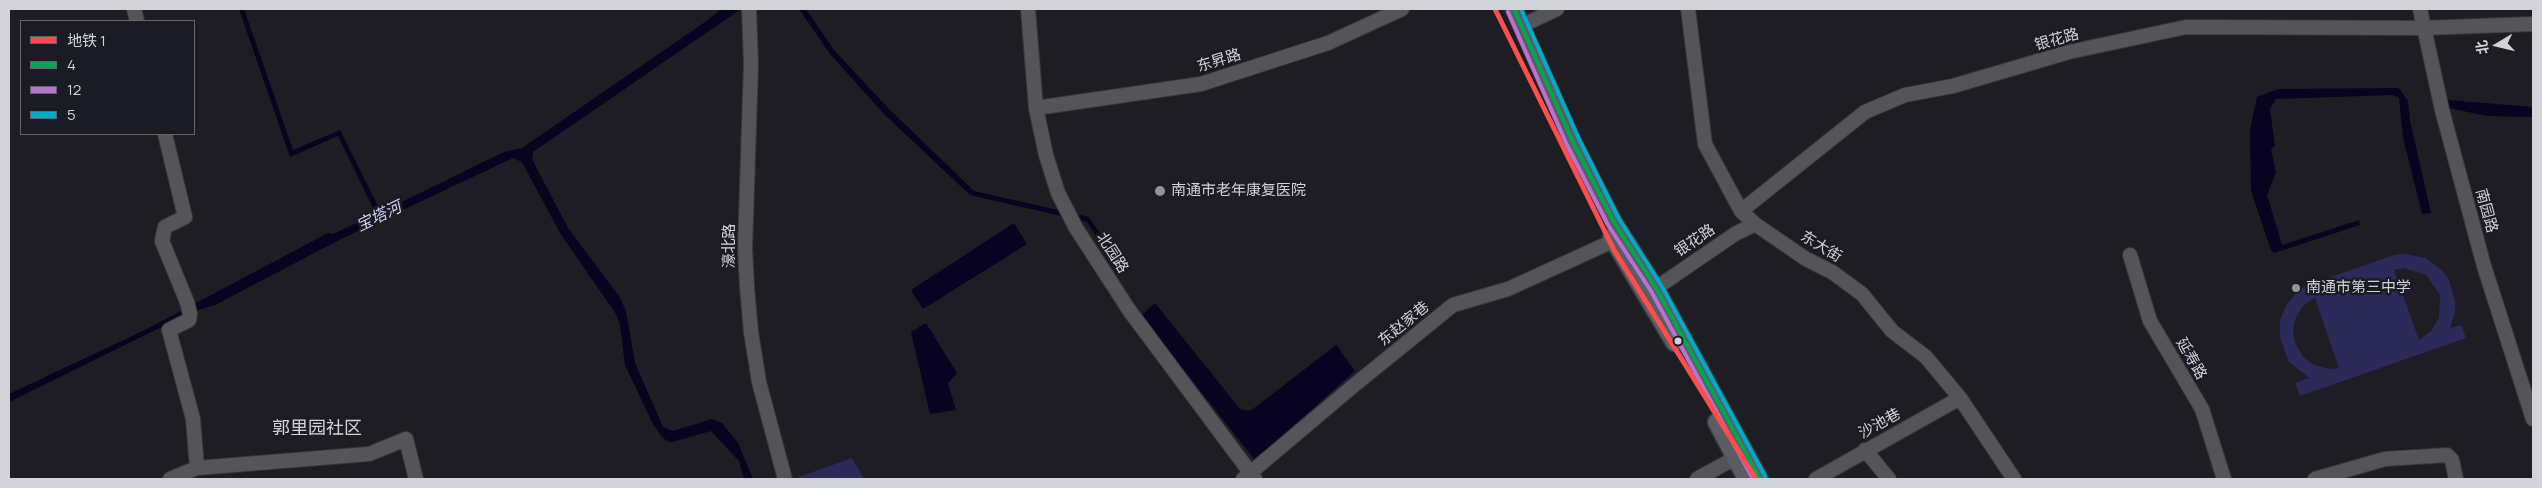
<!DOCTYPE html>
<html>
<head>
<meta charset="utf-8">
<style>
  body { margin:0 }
  #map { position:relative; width:2542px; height:488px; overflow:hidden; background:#1d1d23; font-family:Manrope,"Noto Sans SC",sans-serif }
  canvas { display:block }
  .frame { position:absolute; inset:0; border:10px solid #d2d2d9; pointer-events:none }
  .legend { position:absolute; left:20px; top:20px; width:175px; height:115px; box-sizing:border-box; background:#1b1b25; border:1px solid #64646d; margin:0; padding:6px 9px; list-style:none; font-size:15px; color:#d2d2d9 }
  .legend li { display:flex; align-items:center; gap:10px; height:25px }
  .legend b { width:25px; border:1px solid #64646d }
  .north { position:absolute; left:2472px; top:20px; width:50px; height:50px; -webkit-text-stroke:4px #1b1b25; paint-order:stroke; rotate:261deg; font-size:14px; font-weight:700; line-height:20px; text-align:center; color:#d2d2d9 }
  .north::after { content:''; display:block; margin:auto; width:18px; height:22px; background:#d2d2d9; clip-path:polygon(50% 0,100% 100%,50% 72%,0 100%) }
</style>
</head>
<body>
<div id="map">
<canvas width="2542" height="488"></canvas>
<div class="frame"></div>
<ul class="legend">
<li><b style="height:6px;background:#ff4d4d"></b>地铁 1</li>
<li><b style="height:6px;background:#00a651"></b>4</li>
<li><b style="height:6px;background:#b673d3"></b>12</li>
<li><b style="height:6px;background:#00a9ce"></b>5</li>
</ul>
<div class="north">北</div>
</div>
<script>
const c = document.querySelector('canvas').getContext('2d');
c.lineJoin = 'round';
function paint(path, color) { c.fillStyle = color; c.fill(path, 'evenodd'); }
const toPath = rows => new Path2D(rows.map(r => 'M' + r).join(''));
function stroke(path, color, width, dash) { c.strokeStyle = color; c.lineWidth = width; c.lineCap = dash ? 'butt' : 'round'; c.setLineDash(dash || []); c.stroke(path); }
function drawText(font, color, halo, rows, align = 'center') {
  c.font = font + ' Manrope,"Noto Sans SC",sans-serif'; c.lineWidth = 5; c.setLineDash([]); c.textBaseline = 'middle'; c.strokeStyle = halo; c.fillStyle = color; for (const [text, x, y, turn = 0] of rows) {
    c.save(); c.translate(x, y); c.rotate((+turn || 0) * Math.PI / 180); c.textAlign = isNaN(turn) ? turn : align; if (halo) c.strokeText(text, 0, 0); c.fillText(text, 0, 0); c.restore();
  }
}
paint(toPath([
  [2404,254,2426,258,2443,271,2449,280,2455,301,2455,312,2450,328,2461,325,2466,338,2300,396,2295,383,2309,378,2289,362,2280,338,2280,320,2287,304,2300,289,2308,285,2394,255],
  [2404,268,2426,275,2440,295,2439,318,2431,331,2419,340,2394,270],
  [2314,298,2315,298,2339,368,2329,369,2314,365,2304,358,2295,343,2293,330,2296,317,2303,306],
  [852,458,864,479,796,479,796,478]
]), '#2c2a59');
paint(toPath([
  [239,9,244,9,293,150,340,130,381,212,504,152,522,148,708,20,721,9,741,9,533,152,532,159,568,228,619,296,626,311,635,363,663,427,673,431,712,419,722,423,738,443,753,479,744,479,739,461,711,431,672,442,667,441,661,436,653,424,625,365,620,325,616,314,560,233,522,162,513,158,339,240,215,305,192,312,9,402,9,394,147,329,328,233,333,234,376,214,338,136,290,157],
  [799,9,806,9,834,50,889,109,974,191,1089,217,1118,260,1113,264,1087,222,970,195,884,114,830,54],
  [2399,88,2408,101,2410,121,2431,213,2422,214,2403,137,2399,98,2393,95,2276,99,2270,109,2275,146,2271,149,2276,172,2267,195,2282,245,2359,220,2360,225,2274,253,2271,250,2251,191,2250,130,2257,97,2278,89],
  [2447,100,2533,107,2533,117,2487,116,2449,108],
  [1014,223,1027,244,923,309,911,290],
  [1155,303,1240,409,1250,411,1257,406,1336,345,1355,371,1255,460,1141,316],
  [926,323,957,373,948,383,956,410,930,414,911,332]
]), '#070320');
const minor = toPath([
  [134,9,137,21],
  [749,9,751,64,745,248,747,287,751,332,759,382,785,479],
  [1028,9,1036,108,1046,155,1058,193,1076,228,1129,310,1255,479],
  [1688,9,1705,144,1741,211,1755,224,1806,259,1832,272,1862,294,1892,331,1926,357,1960,398,2014,479],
  [2420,9,2442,110,2484,266,2533,419],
  [1521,26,1557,9],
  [1036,108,1201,84,1328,43,1402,9],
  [165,134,185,217,165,227,162,241,187,302,190,314,189,320,169,330,193,419,197,468],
  [1741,211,1865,112,1905,95,1953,86,2069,52,2186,27,2422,28,2533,24],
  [2130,255,2150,321,2202,409,2224,479],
  [1656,288,1735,234,1755,224],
  [1865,450,1889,479],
  [170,479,197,468,369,454,406,439,416,479],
  [1243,479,1352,387,1453,305,1508,289,1613,241],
  [1697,479,1735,458],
  [1816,479,1960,398],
  [2315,479,2385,459,2447,455,2452,460,2456,479]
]);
const major = toPath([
  [1514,9,1573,142,1614,222,1656,288,1760,479],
  [1611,237,1674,343],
  [1716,422,1746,479]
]);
stroke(minor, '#38383d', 16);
stroke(major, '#38383d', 19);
stroke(minor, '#555559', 14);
stroke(major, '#5c5c65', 16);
stroke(toPath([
  [1514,9,1573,142,1614,222,1656,288,1760,479]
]), '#00a651', 4);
stroke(toPath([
  [1508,12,1567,145,1608,225,1651,291,1753,479]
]), '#b673d3', 4);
stroke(toPath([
  [1521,9,1579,139,1619,219,1661,285,1765,476]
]), '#00a9ce', 4);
stroke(toPath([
  [1495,9,1614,250,1756,479]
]), '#ff4d4d', 5);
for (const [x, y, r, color] of [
  [1160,191,6,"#939399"],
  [2296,288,5,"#939399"],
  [1678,341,4.5,"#d2d2d9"]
]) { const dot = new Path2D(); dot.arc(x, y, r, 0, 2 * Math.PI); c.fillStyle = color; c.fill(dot); stroke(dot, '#1b1b25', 2); }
drawText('15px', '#d2d2d9', '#1b1b25', [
  ["银花路",2057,40,-15],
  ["东昇路",1219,61,-17],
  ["南园路",2486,211,75],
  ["银花路",1695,241,-34],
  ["濠北路",730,246,-90],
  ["东大街",1821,247,31],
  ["北园路",1112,253,57],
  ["东赵家巷",1404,324,-39],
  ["延寿路",2191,359,60],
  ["沙池巷",1880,424,-29]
]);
drawText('15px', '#d2d2d9', '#1b1b25', [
  ["南通市老年康复医院",1171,191],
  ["南通市第三中学",2306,288]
], 'left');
drawText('italic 16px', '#cfd1f5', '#1b1b25', [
  ["宝塔河",379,217,-26]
]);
drawText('18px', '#d2d2d9', '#1b1b25', [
  ["郭里园社区",317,429]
]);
</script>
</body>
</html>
